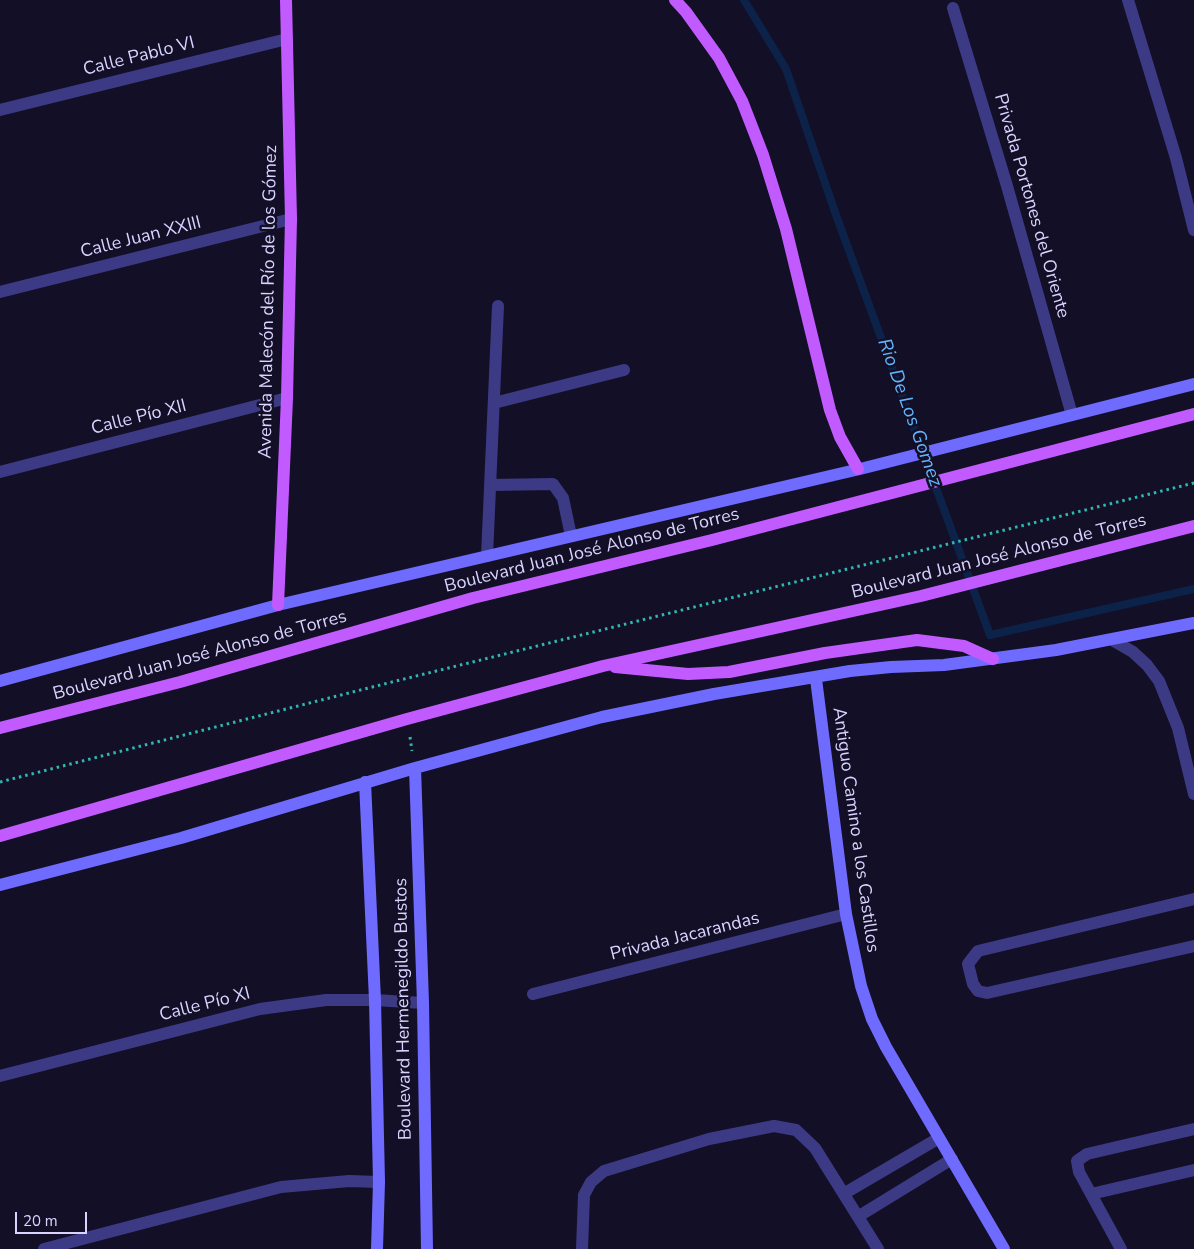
<!DOCTYPE html>
<html>
<head>
<meta charset="utf-8">
<style>
  body { margin:0 }
  #map { position:relative; width:1194px; height:1249px; overflow:hidden; background:#130f26; font-family:"Nunito Sans",sans-serif }
  canvas { display:block }
  .scale { position:absolute; left:15px; top:1212px; width:72px; height:22px; box-sizing:border-box; border:2px solid #d9d4ff; border-top:0; padding-left:6px; font-size:15px; line-height:18px; white-space:nowrap; color:#d9d4ff; -webkit-text-stroke:4px #130f26; paint-order:stroke }
</style>
</head>
<body>
<div id="map">
<canvas width="1194" height="1249"></canvas>
<div class="scale">20 m</div>
</div>
<script>
const c = document.querySelector('canvas').getContext('2d');
c.lineJoin = 'round';
const toPath = rows => new Path2D(rows.map(r => 'M' + r).join(''));
function stroke(path, color, width, dash) { c.strokeStyle = color; c.lineWidth = width; c.lineCap = dash ? 'butt' : 'round'; c.setLineDash(dash || []); c.stroke(path); }
function drawText(font, color, halo, rows, align = 'center') {
  c.font = font + ' "Nunito Sans",sans-serif'; c.lineWidth = 5; c.setLineDash([]); c.textBaseline = 'middle'; c.strokeStyle = halo; c.fillStyle = color; for (const [text, x, y, turn = 0] of rows) {
    c.save(); c.translate(x, y); c.rotate((+turn || 0) * Math.PI / 180); c.textAlign = isNaN(turn) ? turn : align; if (halo) c.strokeText(text, 0, 0); c.fillText(text, 0, 0); c.restore();
  }
}
stroke(toPath([
  [744,0,786,69,836,215,990,635,1194,589]
]), '#0c2248', 8);
stroke(toPath([
  [410,737,412,751],
  [0,782,388,683,1194,483]
]), '#2fb8b0', 3, [2.5, 4]);
stroke(toPath([
  [1128,0,1176,158,1194,230],
  [953,8,1007,186,1072,415],
  [0,110,287,39],
  [0,292,291,219],
  [494,403,624,370],
  [0,472,287,398],
  [490,485,553,484,563,498,571,536],
  [487,556,498,306],
  [1114,641,1133,652,1147,665,1159,681,1178,728,1194,794],
  [1194,899,978,951,968,964,973,984,978,991,987,993,1194,946],
  [533,994,846,914],
  [0,1076,260,1009,326,1000,375,1000,423,1003],
  [845,1193,939,1138],
  [1091,1194,1194,1170],
  [859,1216,952,1159],
  [44,1249,281,1187,349,1181,379,1182],
  [582,1249,584,1195,591,1182,604,1171,709,1139,774,1126,796,1130,815,1148,878,1249],
  [1121,1249,1079,1172,1077,1161,1087,1154,1194,1129]
]), '#3d3a85', 12);
stroke(toPath([
  [816,679,846,914,861,986,872,1019,886,1047,1004,1249],
  [0,681,278,605,864,468,1194,384],
  [415,768,423,1003,427,1249],
  [365,782,375,1000,379,1182,377,1249],
  [0,885,181,838,415,768,602,717,714,694,850,671,891,667,944,665,1056,650,1194,623]
]), '#6f6bff', 12);
stroke(toPath([
  [675,0,686,12,719,58,742,101,763,155,786,229,830,410,840,437,858,469],
  [278,605,287,398,291,219,286,0],
  [615,667,688,674,729,672,825,653,917,640,964,646,993,659],
  [0,728,180,682,473,598,712,540,1194,414],
  [0,836,407,719,603,666,921,596,1194,526]
]), '#c25bff', 12);
drawText('18px', '#d9d4ff', '#130f26', [
  ["Calle Pablo VI",139,57,-14],
  ["Privada Portones del Oriente",1031,206,74],
  ["Calle Juan XXIII",141,238,-14],
  ["Avenida Malecón del Río de los Gómez",269,302,-89],
  ["Calle Pío XII",139,418,-14],
  ["Boulevard Juan José Alonso de Torres",592,551,-14],
  ["Boulevard Juan José Alonso de Torres",999,557,-14],
  ["Boulevard Juan José Alonso de Torres",200,656,-15],
  ["Antiguo Camino a los Castillos",855,830,82],
  ["Privada Jacarandas",685,937,-14],
  ["Calle Pío XI",205,1005,-14],
  ["Boulevard Hermenegildo Bustos",404,1009,-91]
]);
drawText('italic 19px', '#62b6ff', '#130f26', [
  ["Rio De Los Gomez",909,413,70]
]);
</script>
</body>
</html>
